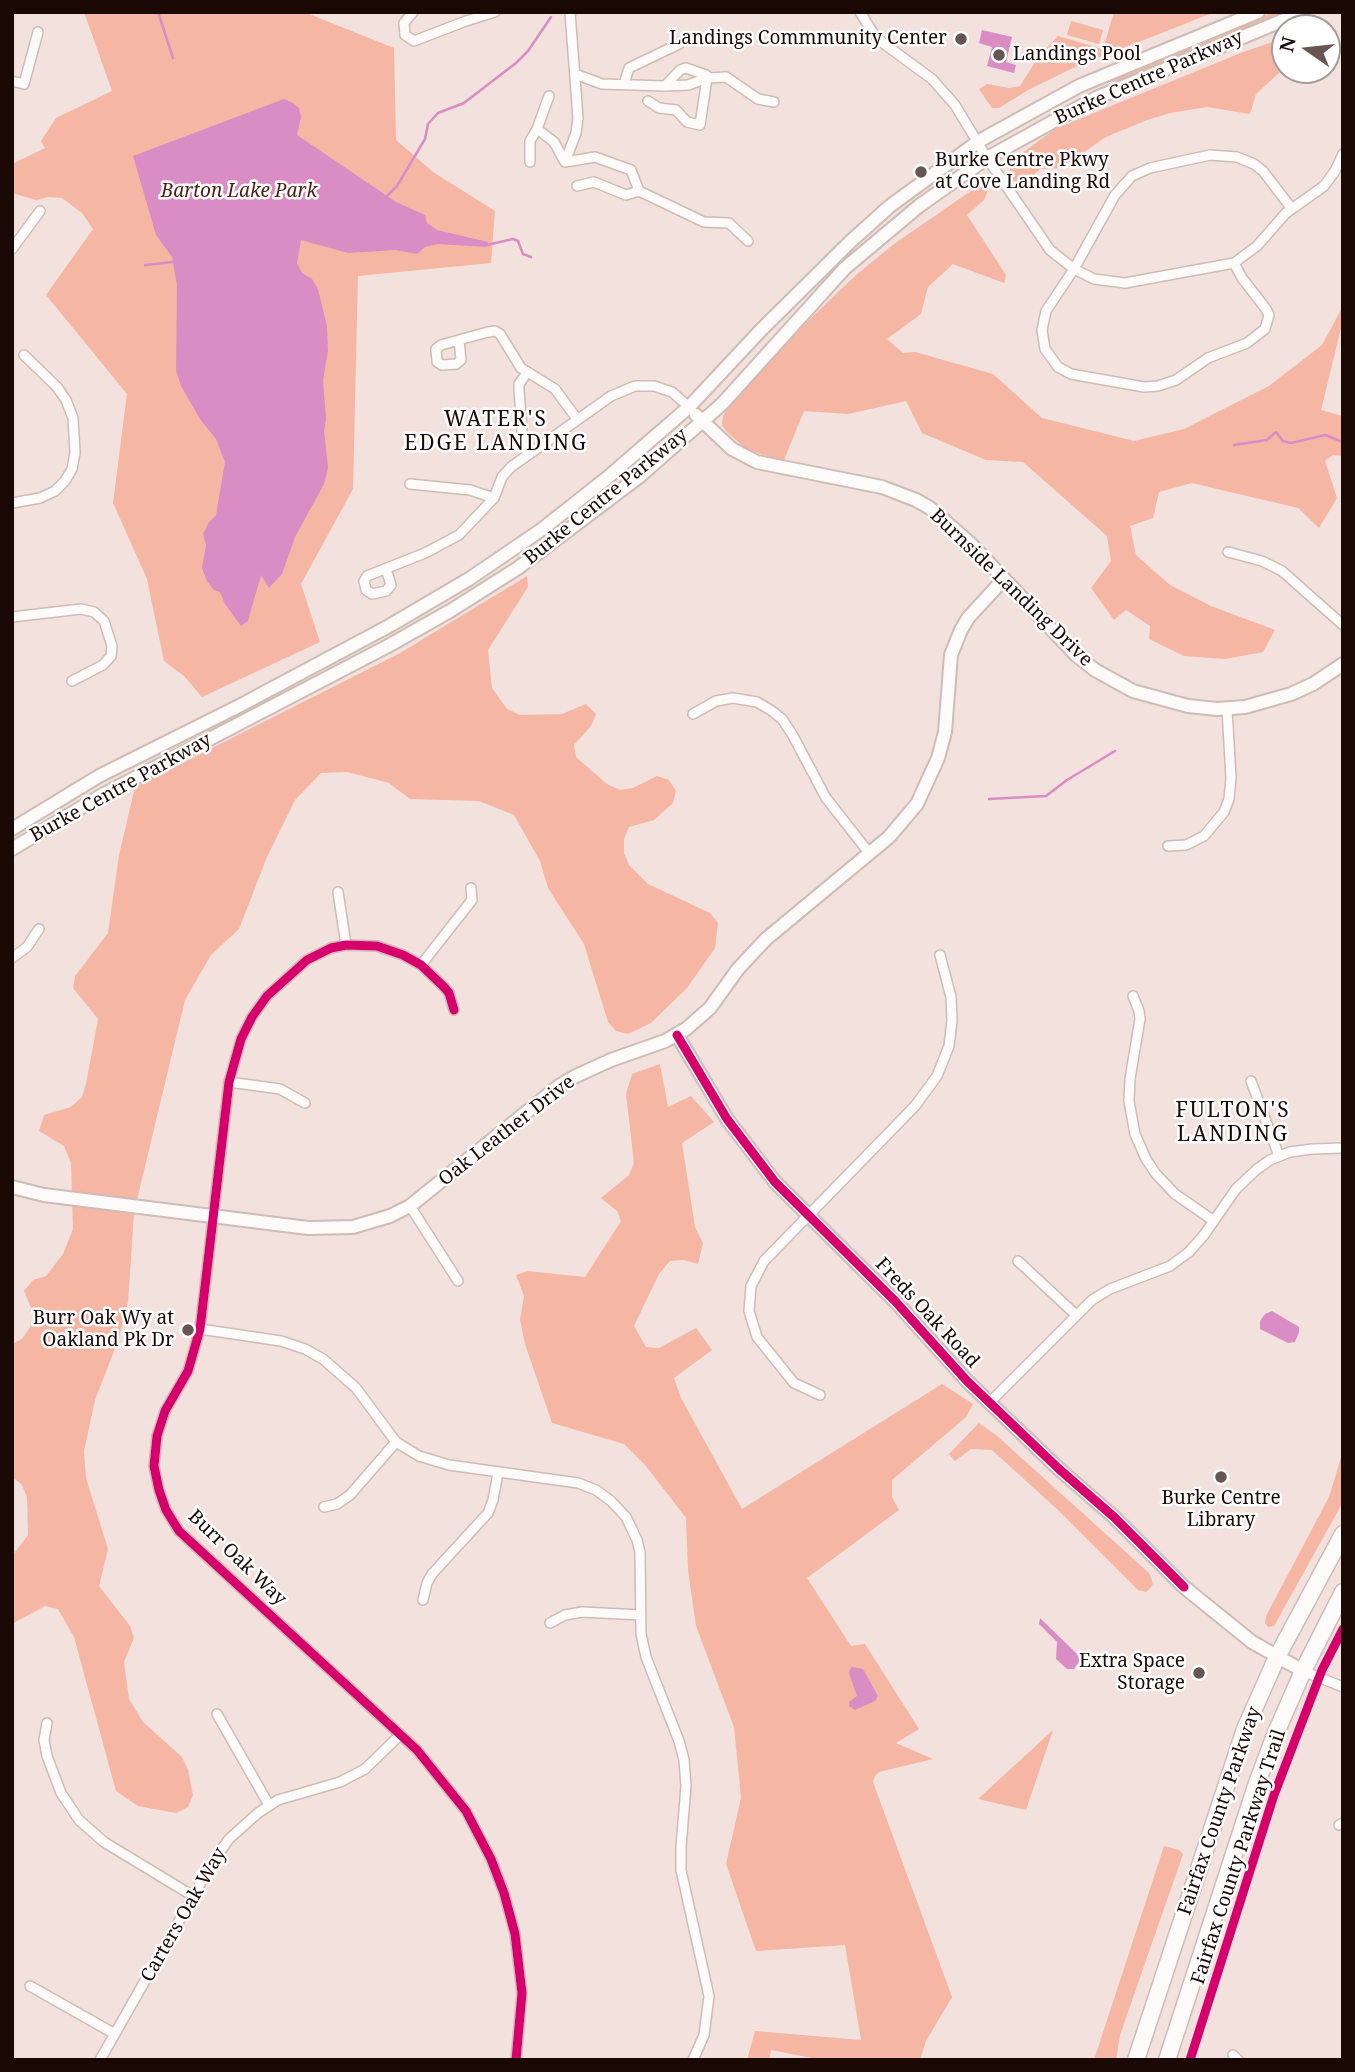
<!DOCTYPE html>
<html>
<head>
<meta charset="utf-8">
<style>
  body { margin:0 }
  #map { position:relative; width:1355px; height:2072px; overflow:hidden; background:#f2e1dc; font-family:"Noto Serif",serif }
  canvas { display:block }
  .frame { position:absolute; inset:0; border:14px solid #1a0905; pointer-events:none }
  .north { position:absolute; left:1271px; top:14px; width:70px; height:70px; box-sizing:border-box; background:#fff; border:2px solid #a39d9b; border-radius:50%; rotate:284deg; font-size:19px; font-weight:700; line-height:28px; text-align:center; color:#1a0905 }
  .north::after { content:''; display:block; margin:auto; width:24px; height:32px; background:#665550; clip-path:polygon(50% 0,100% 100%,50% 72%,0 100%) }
</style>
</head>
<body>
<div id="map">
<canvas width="1355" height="2072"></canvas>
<div class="frame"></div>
<div class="north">N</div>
</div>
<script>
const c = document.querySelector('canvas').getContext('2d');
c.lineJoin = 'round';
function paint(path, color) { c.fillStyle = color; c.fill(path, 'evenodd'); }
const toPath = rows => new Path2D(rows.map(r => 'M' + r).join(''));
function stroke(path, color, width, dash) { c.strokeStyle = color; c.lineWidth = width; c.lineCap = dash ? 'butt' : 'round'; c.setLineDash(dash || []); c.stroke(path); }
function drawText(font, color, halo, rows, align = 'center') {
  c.font = font + ' "Noto Serif",serif'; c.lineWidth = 5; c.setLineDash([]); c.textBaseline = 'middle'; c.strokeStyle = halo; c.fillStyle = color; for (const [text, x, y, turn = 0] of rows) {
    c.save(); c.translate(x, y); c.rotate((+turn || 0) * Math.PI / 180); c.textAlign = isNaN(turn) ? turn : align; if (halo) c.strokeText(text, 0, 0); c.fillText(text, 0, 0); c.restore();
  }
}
paint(toPath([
  [84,12,304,12,394,48,396,140,433,172,495,211,491,263,358,276,353,489,301,584,320,642,202,697,184,676,164,661,147,579,113,503,127,394,46,295,93,229,82,213,62,198,48,197,36,200,12,193,12,164,45,148,41,141,56,118,112,91],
  [1114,12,1215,12,1075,67,1028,90,999,108,992,108,979,89,987,84,1009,88,1020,86,1039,56,1058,36,1103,49],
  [1273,12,1289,12,1107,85,1130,70],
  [1071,21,1103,30,1099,44,1067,35],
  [1285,38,1285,70,1294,70,1280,72,1256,94,1250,114,1207,107,1170,113,1147,120,1106,137,1061,168,1040,169,1019,189,1010,175,1010,168,1018,156,1055,129,1243,52],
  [984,182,990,185,984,200,967,215,1006,275,1004,283,953,264,928,287,921,314,887,339,903,353,915,352,993,374,1042,418,1134,441,1184,429,1269,386,1322,345,1343,306,1343,320,1321,410,1343,416,1343,456,1333,455,1325,461,1337,498,1319,528,1298,508,1192,483,1159,492,1153,518,1130,526,1136,555,1170,585,1211,606,1275,630,1263,652,1225,659,1184,656,1149,639,1150,626,1126,610,1114,620,1091,588,1111,561,1107,536,1023,462,986,460,922,433,906,401,848,414,804,411,784,460,763,455,745,448,727,432,722,425,723,416,730,405,789,339,856,275,894,244],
  [527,576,528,587,488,650,492,688,507,709,520,715,562,714,586,704,596,714,591,726,574,745,576,757,607,784,620,790,633,788,657,776,669,780,676,791,673,803,654,820,629,827,624,839,624,853,629,865,648,884,710,913,718,923,715,948,687,988,651,1023,628,1034,616,1031,608,1022,584,944,548,888,540,861,514,815,479,801,410,799,389,783,347,772,321,773,295,800,267,857,239,929,211,955,185,1000,134,1212,128,1302,118,1341,95,1400,84,1451,86,1478,108,1549,99,1586,130,1626,134,1638,124,1662,129,1699,143,1722,182,1757,188,1770,193,1795,188,1807,176,1813,138,1806,116,1791,74,1637,58,1609,45,1606,12,1624,12,1556,28,1535,27,1497,22,1485,12,1477,12,1344,22,1339,30,1327,34,1315,24,1291,33,1280,46,1276,63,1254,73,1229,71,1163,64,1146,39,1131,44,1115,71,1107,82,1097,86,1084,98,1019,73,988,75,976,108,933,119,855,135,787,400,653],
  [660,1064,668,1107,691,1096,714,1122,682,1143,695,1227,703,1243,698,1264,684,1260,670,1261,659,1274,634,1326,646,1347,659,1348,696,1328,712,1350,674,1378,681,1398,742,1509,942,1384,973,1404,966,1417,892,1480,892,1497,899,1510,807,1578,851,1646,865,1644,919,1729,896,1743,933,1759,879,1772,875,1776,873,1782,952,1997,926,2041,920,2060,822,2060,771,2050,769,2060,747,2060,755,2031,861,2040,845,1945,756,1951,726,1864,741,1798,734,1727,696,1626,688,1570,686,1518,646,1466,624,1444,552,1423,525,1344,520,1319,524,1296,516,1275,528,1271,585,1277,621,1221,617,1211,601,1198,629,1175,634,1163,626,1094,632,1074],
  [979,1423,996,1435,1149,1573,1153,1583,1152,1586,1146,1592,1138,1590,1058,1510,992,1450,971,1449,955,1461,949,1454],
  [1343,1451,1343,1502,1274,1626,1268,1627,1265,1623,1266,1616,1329,1497],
  [1053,1730,1026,1810,978,1799],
  [1164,1846,1179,1850,1183,1854,1120,2035,1116,2060,1094,2060]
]), '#f5b6a4');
paint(toPath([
  [982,30,1012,37,1006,62,1016,65,1014,73,987,66,992,47,979,43],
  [284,99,293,103,299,108,301,117,297,135,396,202,425,215,427,223,437,230,488,242,487,247,438,244,425,247,417,254,395,250,348,253,301,240,297,263,302,273,312,279,318,289,327,326,328,351,323,380,326,419,324,431,328,468,324,484,295,537,282,574,269,588,261,575,248,621,241,626,225,604,220,592,214,590,207,581,202,568,206,545,203,534,209,522,216,515,225,462,216,439,200,419,181,386,176,370,177,285,172,257,156,235,133,156],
  [1272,1311,1299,1327,1299,1332,1295,1342,1288,1343,1260,1329,1260,1321,1265,1314],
  [1040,1618,1078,1655,1079,1662,1074,1669,1067,1669,1056,1659,1057,1642,1039,1624],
  [851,1667,863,1669,878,1696,875,1701,855,1710,849,1706,849,1702,857,1696,849,1673]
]), '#d98dc4');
stroke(toPath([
  [158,12,173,58],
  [387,196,397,186,425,139,428,124,438,113,464,103,516,63,528,51,551,17],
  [487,245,513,239,518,241,523,254,531,257],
  [145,265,173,262],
  [1234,445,1267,440,1276,432,1283,441,1291,443,1325,435,1343,442],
  [989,799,1046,796,1067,780,1115,751]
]), '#d98dc4', 2.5);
const street = toPath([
  [413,12,404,23,405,35,414,41,466,21,495,12],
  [570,12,578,118,576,133,565,162,595,157,631,170,639,191,704,222,729,223,748,241],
  [860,12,873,33,883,43,932,79,955,105,987,158,1050,250,1074,269,1094,279,1125,283,1234,263,1257,246,1286,213,1324,186,1335,171,1343,154],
  [575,74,602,84,665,86,688,85,707,78,726,77,758,99,774,102],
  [12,81,24,84,38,32],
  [624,84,629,68,679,44],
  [665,86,680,70,686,68,706,75,707,78],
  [549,96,537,129,554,142,565,162],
  [648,101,659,108,676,110,687,122,700,125,707,78],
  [530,162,530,141,537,129],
  [577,186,594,182,626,195,639,191],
  [12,249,40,211],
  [1234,263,1242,278,1266,309,1269,315,1265,329,1247,343,1208,358,1176,380,1158,386,1144,387,1071,374,1058,367,1045,349,1042,330,1046,311,1074,269,1115,195,1132,176,1150,168,1210,155,1237,157,1254,164,1263,171,1292,209],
  [459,340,461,360,456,364,442,365,437,362,436,349,441,345,459,340,488,332,495,331,500,334,521,368,555,389,577,419],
  [526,374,519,384,519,390,523,444,529,454],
  [410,484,470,490,494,498],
  [12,503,40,498,55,491,65,481,72,469,75,453,73,418,66,400,57,387,24,355],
  [1228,552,1262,561,1282,571,1343,625],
  [386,569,391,585,386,591,372,594,366,590,364,581,367,576,425,553,459,535,494,498,502,477,511,467,611,396,635,386,654,386,672,392,689,407],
  [12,617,81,609,94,612,104,621,112,646,111,656,103,665,72,681],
  [693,714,716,701,733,698,757,702,772,711,782,719,792,734,826,798,870,854],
  [1168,846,1186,845,1204,836,1224,812,1229,799,1231,778,1227,709],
  [338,892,346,945],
  [12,958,27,947,39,929],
  [421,965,472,900,471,888],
  [1133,996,1139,1011,1140,1019,1130,1079,1129,1101,1135,1134,1146,1159,1156,1174,1175,1194,1214,1221],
  [454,1010,449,993,444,987,421,965,403,955,377,946,346,945,331,948,307,960,267,996,252,1017,241,1039,229,1082,200,1329,188,1371,165,1411,157,1436,154,1466,159,1490,166,1510,179,1531,417,1750,466,1811,491,1859,504,1893,515,1934,522,1993,516,2060],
  [1251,1081,1279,1156],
  [229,1082,280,1089,305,1103],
  [410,1206,458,1281],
  [1018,1261,1075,1314],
  [200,1329,281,1341,305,1349,323,1359,356,1388,396,1442,419,1456,449,1465,578,1483,596,1490,611,1501,626,1517,637,1540,640,1552,641,1634,646,1657,679,1741,684,1760,686,1786,681,1847,681,1870,709,1996,704,2035,693,2060],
  [820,1395,794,1383,757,1337,749,1311,751,1286,764,1261,915,1106,937,1076,949,1046,952,1021,951,997,940,955],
  [989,1403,1092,1300,1110,1289,1170,1266,1189,1252,1204,1235,1236,1189,1256,1170,1270,1160,1290,1152,1312,1149,1343,1148],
  [324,1507,337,1504,350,1495,396,1442],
  [423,1600,427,1583,432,1574,488,1513,493,1500,498,1473],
  [550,1623,565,1615,582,1612,641,1615],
  [1303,1671,1343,1687],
  [217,1714,269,1805],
  [47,1723,44,1740,47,1756,61,1793,79,1820,104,1842,193,1896],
  [1339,1825,1343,1823],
  [30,1986,115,2034],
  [1233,2055,1238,2060],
  [100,2060,212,1863,229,1839,258,1813,278,1800,340,1782,365,1769,400,1735]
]);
const secondary = toPath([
  [696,415,732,449,757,462,882,487,916,500,930,508,972,545,1076,655,1095,670,1133,691,1188,706,1217,709,1245,707,1291,694,1313,684,1343,664],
  [12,829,99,776,239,706,389,626,469,579,541,530,607,478,689,407,761,330,851,241,890,206,979,141,1079,86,1258,12],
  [12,849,104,794,388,646,450,611,518,568,640,476,722,404,845,268,919,206,987,158,1096,98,1303,12],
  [677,1035,727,1119,775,1182,895,1301,967,1381,1059,1469,1114,1517,1184,1587,1252,1642,1303,1671],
  [12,1187,44,1195,308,1228,353,1227,390,1216,410,1206,559,1086,576,1076,611,1060,665,1041,686,1029,710,1008,738,969,766,939,889,837,917,804,938,758,945,732,951,655,961,630,968,618,1003,580]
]);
const highway = toPath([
  [1136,2060,1245,1729,1277,1657,1343,1534],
  [1167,2060,1257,1783,1275,1735,1303,1671,1343,1592]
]);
stroke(street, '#cebcb7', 12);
stroke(secondary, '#cebcb7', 16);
stroke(highway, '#cebcb7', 19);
stroke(street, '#fdfafa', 9);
stroke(secondary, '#fdfafa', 12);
stroke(highway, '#fdfafa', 16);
stroke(toPath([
  [454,1010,449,993,444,987,421,965,403,955,377,946,346,945,331,948,307,960,267,996,252,1017,241,1039,229,1082,200,1329,188,1371,165,1411,157,1436,154,1466,159,1490,166,1510,179,1531,417,1750,466,1811,491,1859,504,1893,515,1934,522,1993,516,2060],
  [677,1035,727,1119,775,1182,895,1301,967,1381,1059,1469,1114,1517,1184,1587],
  [1190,2060,1274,1795,1322,1670,1343,1629]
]), '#d6006c', 9);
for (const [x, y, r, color] of [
  [961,39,7,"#665550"],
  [999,55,7,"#665550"],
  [921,172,7,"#665550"],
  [188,1330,7,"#665550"],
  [1221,1477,7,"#665550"],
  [1199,1673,7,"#665550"]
]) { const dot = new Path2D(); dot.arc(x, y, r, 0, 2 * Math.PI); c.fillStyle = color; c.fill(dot); stroke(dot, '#fff', 2.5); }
drawText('19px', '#1a0905', '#fff', [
  ["Landings Commmunity Center",947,39],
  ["Landings Pool",1013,55,"left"],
  ["Burke Centre Pkwy",935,161,"left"],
  ["at Cove Landing Rd",935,183,"left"],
  ["Burr Oak Wy at",174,1319],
  ["Oakland Pk Dr",174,1341],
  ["Burke Centre",1221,1499,"center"],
  ["Library",1221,1521,"center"],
  ["Extra Space",1185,1662],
  ["Storage",1185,1684]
], 'right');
drawText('19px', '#1a0905', '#fff', [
  ["Burke Centre Parkway",1149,78,-24],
  ["Burke Centre Parkway",606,497,-39],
  ["Burnside Landing Drive",1011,588,44],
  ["Burke Centre Parkway",121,788,-29],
  ["Oak Leather Drive",507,1131,-38],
  ["Freds Oak Road",927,1313,47],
  ["Burr Oak Way",237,1558,44],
  ["Fairfax County Parkway",1220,1811,-71],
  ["Fairfax County Parkway Trail",1239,1857,-72],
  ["Carters Oak Way",184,1915,-60]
]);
drawText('italic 19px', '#4e1e12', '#fff', [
  ["Barton Lake Park",239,192]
]);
c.letterSpacing = '2px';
drawText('21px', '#1a0905', '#fff', [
  ["WATER'S",496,420],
  ["EDGE LANDING",496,444],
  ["FULTON'S",1233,1111],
  ["LANDING",1233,1135]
]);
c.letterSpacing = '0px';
</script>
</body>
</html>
